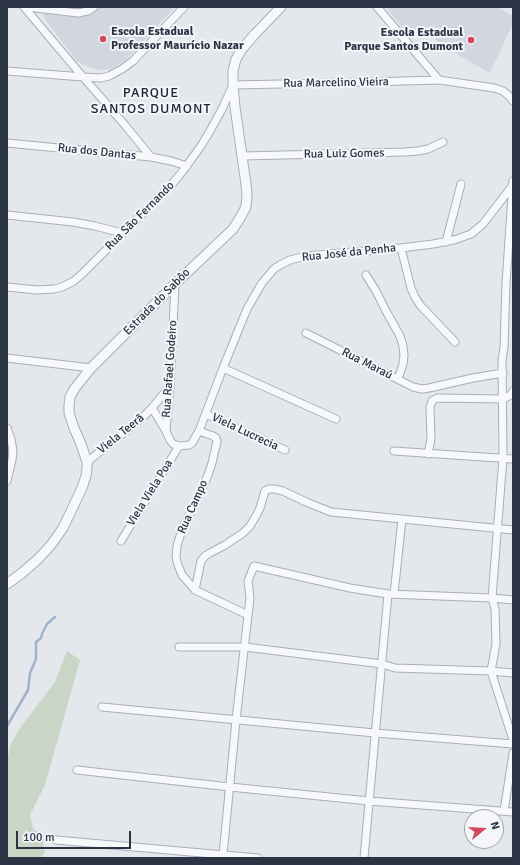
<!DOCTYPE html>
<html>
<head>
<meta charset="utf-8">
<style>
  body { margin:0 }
  #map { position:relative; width:520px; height:865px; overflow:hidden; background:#e4e7ec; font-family:Signika,sans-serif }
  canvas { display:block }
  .frame { position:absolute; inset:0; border:8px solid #2b3445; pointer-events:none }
  .north { position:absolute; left:464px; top:809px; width:40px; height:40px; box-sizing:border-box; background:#f4f6f9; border:1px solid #a4a8b1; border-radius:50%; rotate:72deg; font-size:11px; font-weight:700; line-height:16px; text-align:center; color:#2b3445 }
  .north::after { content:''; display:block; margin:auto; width:14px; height:18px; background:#d1495b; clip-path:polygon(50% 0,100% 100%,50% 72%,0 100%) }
  .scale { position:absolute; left:16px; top:831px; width:115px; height:18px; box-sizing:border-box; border:2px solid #2b3445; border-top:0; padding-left:5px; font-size:12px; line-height:14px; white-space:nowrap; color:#2b3445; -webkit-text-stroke:3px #f4f6f9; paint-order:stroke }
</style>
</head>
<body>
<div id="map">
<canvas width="520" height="865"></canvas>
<div class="frame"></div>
<div class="north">N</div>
<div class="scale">100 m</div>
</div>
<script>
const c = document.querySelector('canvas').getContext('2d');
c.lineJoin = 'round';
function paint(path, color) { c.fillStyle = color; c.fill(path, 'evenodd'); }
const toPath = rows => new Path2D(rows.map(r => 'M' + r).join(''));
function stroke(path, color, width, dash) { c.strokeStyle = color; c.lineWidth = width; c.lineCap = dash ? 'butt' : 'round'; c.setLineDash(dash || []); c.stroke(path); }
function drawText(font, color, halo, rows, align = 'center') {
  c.font = font + ' Signika,sans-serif'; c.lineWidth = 4; c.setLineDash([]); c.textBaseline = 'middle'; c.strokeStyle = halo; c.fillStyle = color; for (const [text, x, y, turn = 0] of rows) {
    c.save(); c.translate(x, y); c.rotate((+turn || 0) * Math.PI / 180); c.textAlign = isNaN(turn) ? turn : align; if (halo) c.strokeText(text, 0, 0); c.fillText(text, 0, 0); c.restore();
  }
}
paint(toPath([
  [98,7,174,7,174,8,126,60,111,69,101,70,90,68,77,61,44,18,43,15,44,13,48,11,74,16,83,17,94,11],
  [386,7,497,7,513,16,513,23,490,73,455,53,437,41,425,28,412,40]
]), '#d2d6de');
paint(toPath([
  [67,651,80,660,45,785,30,815,33,828,42,836,45,853,40,858,7,858,7,759,8,758,10,745,20,728,36,707,55,682]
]), '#c9d6c5');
stroke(toPath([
  [7,726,28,690,30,673,36,659,36,642,41,638,42,634,47,624,55,617]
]), '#9fb4cc', 2.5);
const minor = toPath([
  [24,7,83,77,124,124,151,157],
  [27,7,78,13,88,11,94,7],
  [377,7,439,80,494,88,503,91,509,96,513,101],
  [7,71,83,77,101,78,109,76,122,69,133,61,184,7],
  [7,143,151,157,171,161,187,166],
  [243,156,405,152,418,151,428,149,443,142],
  [513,181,506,283,504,348,502,360,503,458,492,598,495,609,496,644,491,671,513,740],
  [7,215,73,222,95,226,122,233],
  [446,242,461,184],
  [401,248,411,288,415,297,420,305,455,342],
  [366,275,376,291,386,311,400,336,403,346,404,355,403,364,398,379],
  [7,287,37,290,54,289,62,287,74,281,83,273,173,183,182,172,201,146,210,131,222,109,233,85,330,83,439,80],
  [306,333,413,387,422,389,429,388,473,378,503,373],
  [7,358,91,368],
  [223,368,336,419],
  [152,408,166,431,170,440,173,444,179,446,189,445,192,443,199,431,223,368,247,309,262,283,274,269,280,265,290,260,306,256,401,248,433,244,454,240,471,234,483,224,513,185],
  [206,414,285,450],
  [7,428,11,439,13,451,12,460,7,481],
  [166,431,170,387,175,284],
  [199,431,213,436,216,438,217,441,216,446,212,463,208,475,195,504,185,523,180,536,177,546,176,557,178,565,182,575,195,590,248,615],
  [394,451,513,459],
  [428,454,431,439,430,407,432,401,437,398,503,399,511,395,513,391],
  [87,462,142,418,152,408,169,387],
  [121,541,179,446],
  [195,590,201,561,205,556,210,553,225,545,243,533,250,526,256,516,260,508,265,491,269,489,274,489,283,491,306,502,331,512,513,530],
  [394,594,402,519],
  [179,647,245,647,382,664,395,668,491,671,513,673],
  [102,707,375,733,513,744],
  [77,770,230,787,369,801,513,812],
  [504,811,513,753],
  [56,840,258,858],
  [223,855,236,720,250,598,248,581,254,566,350,588,388,594,492,598,513,600],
  [364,858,388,594]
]);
const tertiary = toPath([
  [7,584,22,573,38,559,51,545,63,528,82,488,86,476,87,468,87,462,81,444,74,428,69,413,69,405,70,397,75,388,91,368,175,284,233,229,240,218,246,207,247,195,246,184,235,107,233,85,233,71,236,59,242,49,255,34,281,7]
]);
stroke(minor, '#a9aeb7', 9);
stroke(tertiary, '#a9aeb7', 11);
stroke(minor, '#f7f8fa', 7);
stroke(tertiary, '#f7f8fa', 9);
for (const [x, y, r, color] of [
  [103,39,4,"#d1495b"],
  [471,40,4,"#d1495b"]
]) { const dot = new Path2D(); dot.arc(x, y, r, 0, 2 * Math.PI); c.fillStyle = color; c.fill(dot); stroke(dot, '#f4f6f9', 1.5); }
drawText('bold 12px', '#2b3445', '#f4f6f9', [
  ["Escola Estadual",111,32],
  ["Professor Maurício Nazar",111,46],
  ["Escola Estadual",463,33,"right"],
  ["Parque Santos Dumont",463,47,"right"]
], 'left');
drawText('12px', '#2b3445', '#f4f6f9', [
  ["Rua Marcelino Vieira",336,83,-1],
  ["Rua dos Dantas",97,152,6],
  ["Rua Luiz Gomes",344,154,-1],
  ["Rua São Fernando",140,216,-45],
  ["Rua José da Penha",349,253,-6],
  ["Estrada do Sabôo",157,302,-45],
  ["Rua Maraú",367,364,27],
  ["Rua Rafael Godeiro",170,369,-86],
  ["Viela Lucrecia",245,432,25],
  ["Viela Teerã",121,434,-39],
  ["Viela Viela Poa",150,493,-58],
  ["Rua Campo",193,507,-66]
]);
c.letterSpacing = '1px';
drawText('14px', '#1d2536', '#f4f6f9', [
  ["PARQUE",151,93],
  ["SANTOS DUMONT",151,109]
]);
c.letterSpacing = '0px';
</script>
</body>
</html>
